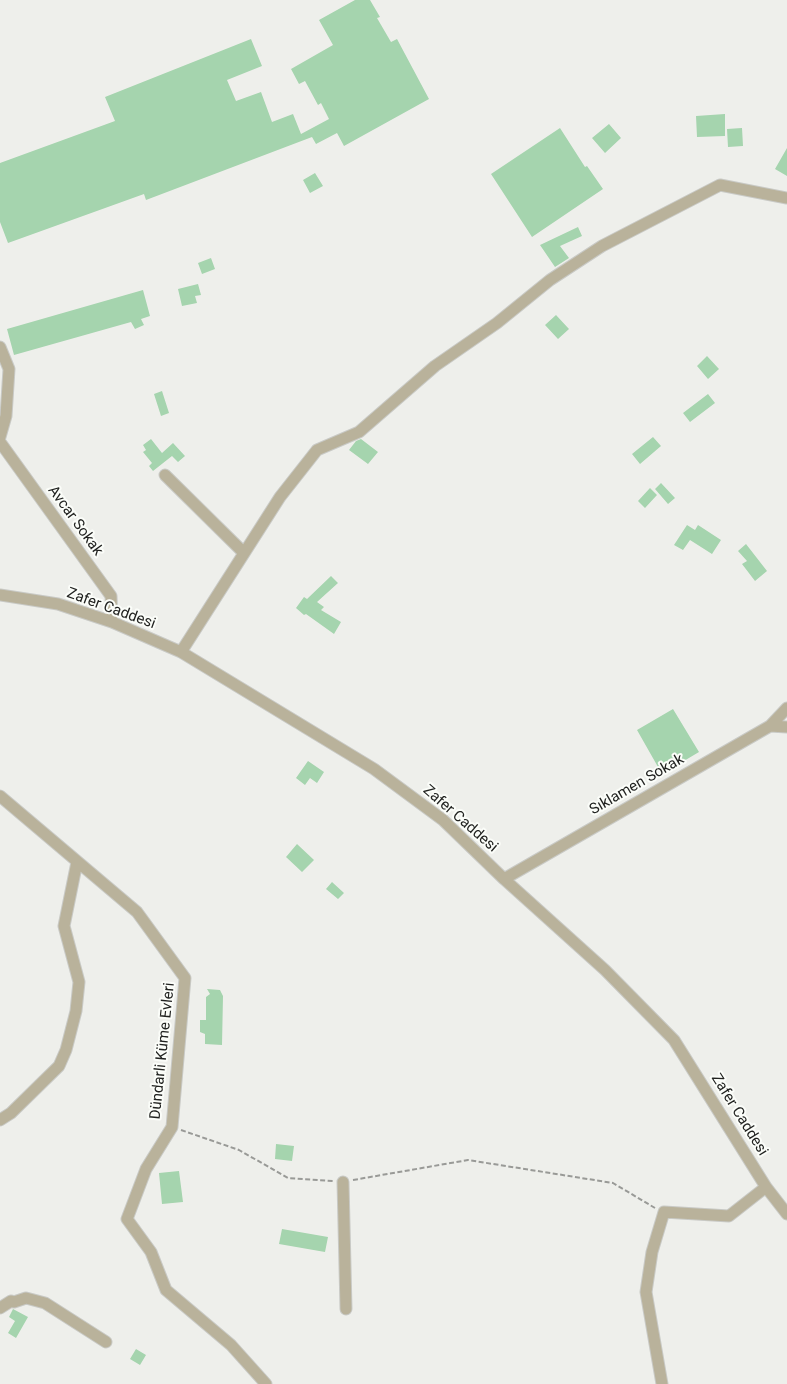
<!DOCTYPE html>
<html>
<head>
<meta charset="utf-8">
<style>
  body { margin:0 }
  canvas { display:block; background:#eeefeb }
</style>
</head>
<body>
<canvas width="787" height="1384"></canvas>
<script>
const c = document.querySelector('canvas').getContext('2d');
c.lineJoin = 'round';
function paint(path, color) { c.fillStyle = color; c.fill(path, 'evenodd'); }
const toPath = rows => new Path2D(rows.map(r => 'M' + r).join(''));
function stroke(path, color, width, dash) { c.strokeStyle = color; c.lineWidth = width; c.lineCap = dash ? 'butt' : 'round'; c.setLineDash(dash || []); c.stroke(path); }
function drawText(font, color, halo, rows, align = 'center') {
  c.font = font + ' Roboto,sans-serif'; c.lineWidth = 4; c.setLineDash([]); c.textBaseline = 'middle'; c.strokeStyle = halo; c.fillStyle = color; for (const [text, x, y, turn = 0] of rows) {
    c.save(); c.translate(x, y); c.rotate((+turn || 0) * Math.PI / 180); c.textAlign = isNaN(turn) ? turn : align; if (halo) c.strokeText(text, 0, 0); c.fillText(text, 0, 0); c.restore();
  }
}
paint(toPath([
  [355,0,370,0,380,17,377,18,391,42,397,39,429,99,344,146,337,133,316,144,312,137,146,200,144,194,8,243,0,222,0,163,115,121,105,97,251,39,262,66,227,80,236,101,261,92,272,122,293,114,301,134,329,119,321,103,318,105,305,81,299,84,291,69,333,45,319,20],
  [725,114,725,136,697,137,696,116],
  [609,124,621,138,605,153,592,138],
  [560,128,585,167,587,166,603,189,532,237,491,174],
  [742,128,743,146,728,147,727,129],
  [787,148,787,176,775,169],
  [315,173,323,186,310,193,303,180],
  [578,227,582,236,560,246,569,258,555,267,540,245],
  [211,258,215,269,202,274,198,263],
  [198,284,201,295,195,296,197,303,182,306,178,289],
  [143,290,150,316,141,319,144,325,135,329,131,322,14,355,7,329],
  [556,315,569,329,558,339,545,325],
  [707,356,719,369,708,379,697,366],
  [162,391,169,413,161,416,154,394],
  [708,394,715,403,690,422,683,413],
  [653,437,661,446,640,464,632,454],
  [151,439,162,453,173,443,185,456,178,462,172,456,153,471,149,466,152,463,143,452,146,450,143,445],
  [361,439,378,452,368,464,349,450,356,441],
  [661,483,675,498,668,504,655,489],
  [650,488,657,495,645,508,638,501],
  [687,525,695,530,698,525,721,540,712,554,690,540,683,550,674,545],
  [746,544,767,571,755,581,742,564,747,561,738,551],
  [331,576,338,583,317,602,324,607,321,610,341,622,334,634,306,614,304,615,296,608,304,597,307,599],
  [673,709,699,752,662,774,637,730],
  [308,761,324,772,317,783,310,778,305,785,296,778],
  [297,844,314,860,302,872,286,857],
  [332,882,344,893,338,899,326,889],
  [207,989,220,990,223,996,222,1045,205,1044,205,1034,200,1032,200,1020,206,1020,206,997,210,994],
  [276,1144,294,1146,292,1161,275,1159],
  [179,1171,183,1202,162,1204,159,1173],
  [282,1229,328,1237,325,1252,279,1244],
  [13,1309,28,1317,16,1338,8,1333,15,1321,9,1317],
  [136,1349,146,1355,140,1365,130,1359]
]), '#a5d4ae');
const minor = toPath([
  [0,347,9,369,6,416,0,437],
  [0,442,111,596,112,622],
  [165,475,243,552],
  [0,595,58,604,112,622,181,652,374,769,443,820,504,879,605,970,674,1040,766,1187,787,1214],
  [181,652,280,497,317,450,359,432,435,366,497,323,550,280,602,246,720,185,787,198],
  [770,726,787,708],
  [0,796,137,912,185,978,172,1127,146,1169,127,1219,151,1252,166,1290,231,1345,266,1384],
  [504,879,770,726,787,727],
  [0,1120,11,1113,59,1066,66,1050,76,1011,79,982,64,926,77,862],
  [343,1182,346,1309],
  [0,1308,11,1301,14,1302,26,1298,45,1303,106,1342],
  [662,1384,646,1292,652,1252,664,1212,729,1216,766,1187]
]);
stroke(minor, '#c9cac6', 13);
stroke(toPath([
  [181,1130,239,1150,288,1178,333,1181],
  [353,1180,468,1160,613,1183,655,1208]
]), '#999a97', 2, [5, 2.5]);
stroke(minor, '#b9b29b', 11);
drawText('15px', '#212220', '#fbfdf9', [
  ["Avcar Sokak",75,521,54],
  ["Zafer Caddesi",111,609,20],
  ["Sıklamen Sokak",637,785,-30],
  ["Zafer Caddesi",460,819,41],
  ["Dündarli Küme Evleri",163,1051,-84],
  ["Zafer Caddesi",739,1115,58]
]);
</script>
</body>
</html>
